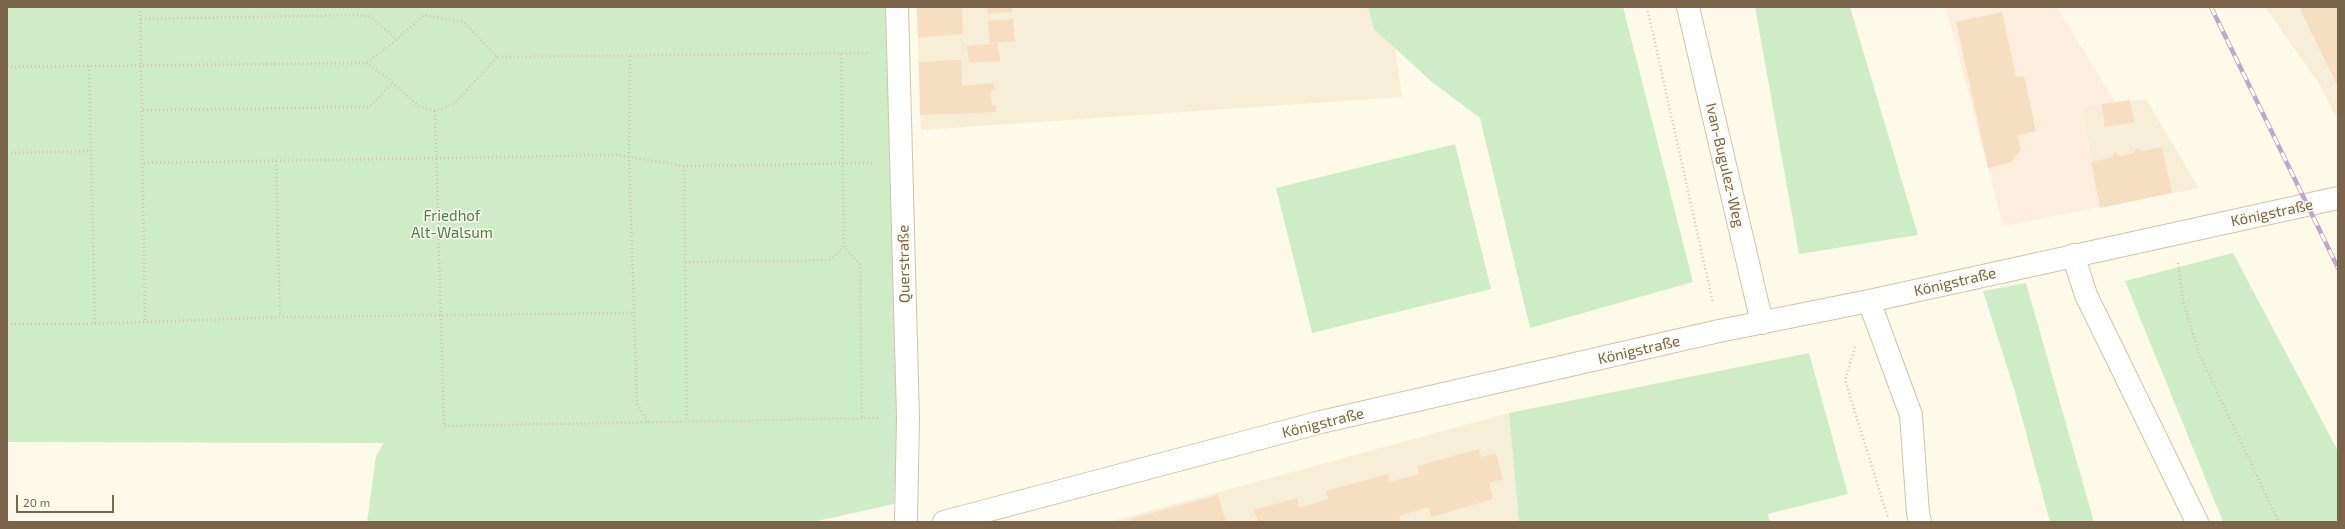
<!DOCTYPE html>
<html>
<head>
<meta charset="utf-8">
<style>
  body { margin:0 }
  #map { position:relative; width:2345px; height:529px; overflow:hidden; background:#fefaea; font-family:"Exo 2",sans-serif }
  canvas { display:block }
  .frame { position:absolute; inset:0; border:8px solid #7a654b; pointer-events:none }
  .scale { position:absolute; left:16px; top:495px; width:98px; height:18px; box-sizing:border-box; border:2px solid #7a654b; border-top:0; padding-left:5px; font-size:12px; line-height:14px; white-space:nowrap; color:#7a654b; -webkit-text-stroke:3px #fffcf1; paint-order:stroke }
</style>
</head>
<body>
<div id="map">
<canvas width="2345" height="529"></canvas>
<div class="frame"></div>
<div class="scale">20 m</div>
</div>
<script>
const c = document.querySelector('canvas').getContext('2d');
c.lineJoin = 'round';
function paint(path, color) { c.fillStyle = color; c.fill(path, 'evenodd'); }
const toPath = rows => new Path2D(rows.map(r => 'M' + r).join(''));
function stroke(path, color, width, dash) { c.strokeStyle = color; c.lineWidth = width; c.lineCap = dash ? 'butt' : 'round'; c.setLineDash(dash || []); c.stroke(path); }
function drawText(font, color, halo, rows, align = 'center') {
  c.font = font + ' "Exo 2",sans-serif'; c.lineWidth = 3; c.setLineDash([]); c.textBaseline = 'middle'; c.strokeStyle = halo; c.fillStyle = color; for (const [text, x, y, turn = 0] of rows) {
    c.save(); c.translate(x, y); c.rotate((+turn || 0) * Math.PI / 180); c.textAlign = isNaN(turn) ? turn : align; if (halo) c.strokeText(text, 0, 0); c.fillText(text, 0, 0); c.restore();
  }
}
paint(toPath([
  [917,7,1389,7,1402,97,921,130],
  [2265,7,2338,7,2338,121,2320,85],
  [2146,99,2199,188,2100,207,2082,107],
  [1509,413,1519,522,1109,522]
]), '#f6eed7');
paint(toPath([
  [1946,7,2057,7,2115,102,2082,108,2100,207,2003,226]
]), '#feeedd');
paint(toPath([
  [7,7,888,7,897,443,894,504,813,522,367,522,376,456,384,443,7,442],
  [1368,7,1623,7,1693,282,1530,328,1480,118,1432,82,1374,29],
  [1755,7,1850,7,1918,235,1799,254],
  [1455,144,1491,289,1312,333,1276,188],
  [2233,253,2338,451,2338,522,2223,522,2125,281],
  [2026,283,2094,522,2050,522,2015,392,1983,291],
  [1809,353,1848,494,1768,514,1770,522,1519,522,1509,413]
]), '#ceedc6');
paint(toPath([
  [917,7,962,7,963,34,918,38],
  [987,7,1011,7,1012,12,987,14],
  [2305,7,2338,7,2338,87,2300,9],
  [2002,12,2016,77,2024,76,2036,131,2018,135,2021,150,2011,162,1988,168,1956,22],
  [1013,19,1015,41,989,43,988,21],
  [998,43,1000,61,969,63,967,46],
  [961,60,962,86,994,83,995,90,991,90,992,106,996,105,996,112,920,115,919,62],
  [2130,100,2134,122,2105,127,2102,104],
  [2162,147,2172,193,2100,208,2091,162,2111,158,2115,152,2120,156,2134,153,2137,148,2143,151],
  [1479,449,1481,457,1496,454,1503,479,1489,483,1493,499,1431,517,1429,507,1399,516,1401,522,1258,522,1254,510,1297,498,1299,508,1313,504,1328,499,1326,491,1388,474,1390,482,1419,474,1417,466],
  [1218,495,1226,522,1132,522,1131,519]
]), '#f5dfc0');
const minor = toPath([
  [897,7,908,417,906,522],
  [1688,7,1762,323],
  [2073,255,2086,295,2197,522],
  [1869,301,1911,415,1918,513,1920,522],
  [944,522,1321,422,1719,331,1869,301,2338,198]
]);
stroke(minor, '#d1c4ae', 24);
stroke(toPath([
  [140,7,145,320],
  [1647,7,1713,303],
  [141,19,357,15,371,17,397,40],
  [841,54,844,247,860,264,862,419],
  [630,56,629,158,637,404,648,422],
  [366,63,386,77,420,107,435,111,454,104,497,57],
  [89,66,95,323],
  [7,67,366,63,388,47,424,15,464,22,497,57,870,53],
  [143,110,369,107,393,83],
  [435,111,444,426,880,418],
  [7,153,91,151],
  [276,161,280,316],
  [144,163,617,155,684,166,873,163],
  [684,166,687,422],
  [685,262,830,260,844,247],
  [2178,263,2183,301,2200,356,2279,522],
  [7,324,95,324,280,317,634,313],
  [1855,347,1845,380,1888,518]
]), '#dac3a2', 2.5, [1, 3]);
stroke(minor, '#fff', 22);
const rail = toPath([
  [2211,7,2338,268]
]);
stroke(rail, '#c0a6c9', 4.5);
stroke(rail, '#fffcf1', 3, [9]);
drawText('15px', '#7a654b', '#fffcf1', [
  ["Ivan-Bugulez-Weg",1725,165,77],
  ["Königstraße",2272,213,-12],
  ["Querstraße",904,264,-91],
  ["Königstraße",1955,282,-13],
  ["Königstraße",1639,350,-13],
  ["Königstraße",1323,423,-14]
]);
drawText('15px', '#488142', '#fffcf1', [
  ["Friedhof",452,216],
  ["Alt-Walsum",452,233]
]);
</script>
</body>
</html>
